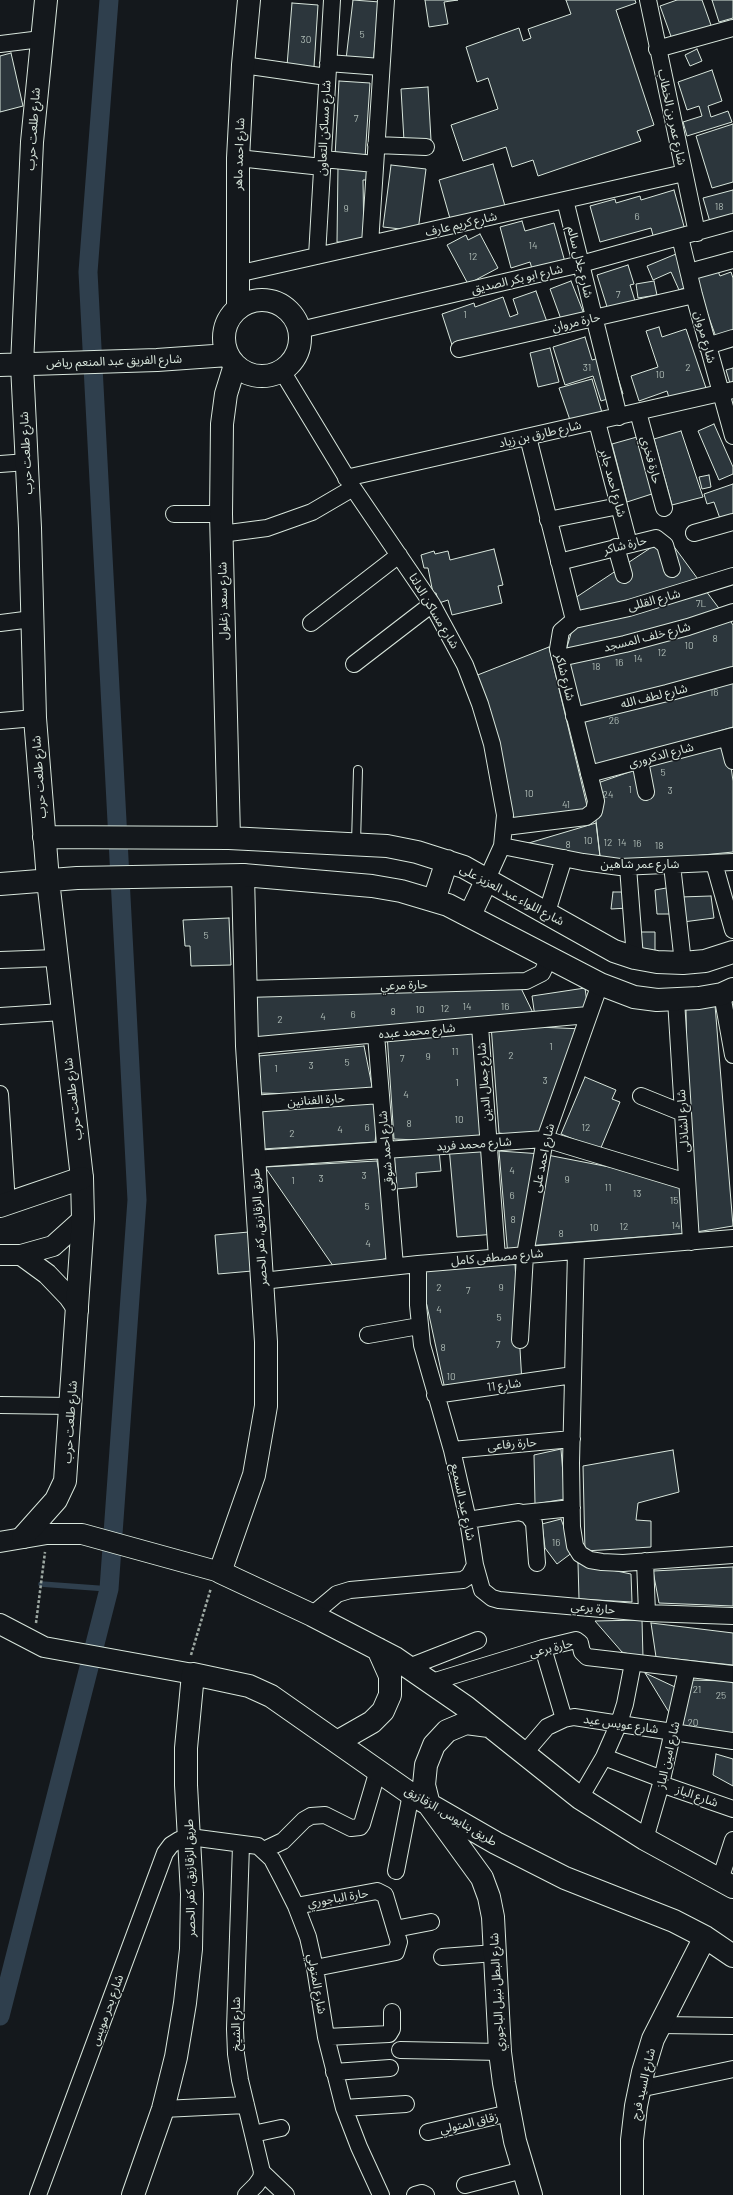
<!DOCTYPE html>
<html>
<head>
<meta charset="utf-8">
<style>
  body { margin:0 }
  canvas { display:block; background:#14181c }
</style>
</head>
<body>
<canvas width="733" height="2195"></canvas>
<script>
const c = document.querySelector('canvas').getContext('2d');
c.lineJoin = 'round';
const toPath = rows => new Path2D(rows.map(r => 'M' + r).join(''));
function stroke(path, color, width, dash) { c.strokeStyle = color; c.lineWidth = width; c.lineCap = dash ? 'butt' : 'round'; c.setLineDash(dash || []); c.stroke(path); }
function paint(path, color) { c.fillStyle = color; c.fill(path, 'evenodd'); }
function drawText(font, color, halo, rows, align = 'center') {
  c.font = font + ' Barlow,"Noto Sans Arabic",sans-serif'; c.lineWidth = 3; c.setLineDash([]); c.textBaseline = 'middle'; c.strokeStyle = halo; c.fillStyle = color; for (const [text, x, y, turn = 0] of rows) {
    c.save(); c.translate(x, y); c.rotate((+turn || 0) * Math.PI / 180); c.textAlign = isNaN(turn) ? turn : align; if (halo) c.strokeText(text, 0, 0); c.fillText(text, 0, 0); c.restore();
  }
}
stroke(toPath([
  [41,1584,109,1589]
]), '#2f3f4d', 5.5);
stroke(toPath([
  [0,2016,109,1589,137,1200,88,272,109,0]
]), '#2f3f4d', 19);
const building = toPath([
  [353,0,380,2,372,71,345,68,353,0],
  [425,0,458,0,444,2,448,24,429,27,425,0],
  [566,0,635,0,636,3,616,10,654,125,637,131,641,141,538,176,533,160,512,167,506,147,463,161,451,125,498,109,488,78,477,82,466,47,519,28,523,41,531,38,528,29,571,14,566,0],
  [677,0,702,0,712,28,673,42,660,6,677,0],
  [712,0,733,0,733,18,719,22,712,0],
  [292,3,318,5,314,67,287,66,292,3],
  [697,49,702,61,690,66,685,55,697,49],
  [11,53,23,106,0,112,0,56,11,53],
  [712,70,722,101,708,106,711,117,728,111,732,122,687,136,683,122,702,116,699,106,687,110,678,82,712,70],
  [339,81,370,83,365,158,335,157,339,81],
  [428,87,431,140,404,141,401,89,428,87],
  [733,124,733,182,712,188,696,136,733,124],
  [493,164,505,206,451,222,439,180,493,164],
  [391,165,426,169,418,231,383,227,391,165],
  [338,166,368,168,368,180,363,180,364,242,337,242,338,166],
  [674,190,685,230,654,239,651,228,600,242,590,206,615,199,616,203,640,196,641,200,674,190],
  [733,190,733,216,710,222,703,198,733,190],
  [522,221,525,231,554,223,565,262,533,272,530,262,511,268,500,227,522,221],
  [480,234,498,268,468,284,447,245,466,235,468,240,480,234],
  [676,254,689,286,679,290,671,272,653,280,647,266,676,254],
  [628,265,634,284,630,285,636,304,609,313,597,275,628,265],
  [717,269,720,276,731,272,733,278,733,331,716,337,693,274,717,269],
  [571,281,584,314,562,322,550,289,571,281],
  [654,281,657,295,638,298,636,284,654,281],
  [536,291,547,322,453,348,442,314,474,303,475,307,503,297,510,317,518,314,513,299,536,291],
  [659,327,662,337,686,329,706,388,670,401,667,391,639,401,631,376,658,367,646,331,659,327],
  [585,337,592,360,611,355,623,394,601,401,593,376,565,385,553,347,585,337],
  [550,348,559,382,538,387,530,353,550,348],
  [733,368,733,390,732,390,726,370,733,368],
  [592,379,603,416,572,426,559,388,592,379],
  [714,424,733,467,733,474,719,480,698,431,714,424],
  [681,431,703,497,672,505,654,439,681,431],
  [644,435,658,492,627,502,612,444,644,435],
  [709,475,711,487,702,489,699,477,709,475],
  [733,484,733,520,722,524,714,502,707,504,704,494,733,484],
  [667,537,700,582,578,613,575,598,667,537],
  [494,549,503,585,498,586,502,603,452,615,448,600,439,603,436,593,433,593,428,568,424,568,421,555,434,551,435,554,448,551,450,560,494,549],
  [706,591,721,611,564,657,573,627,706,591],
  [729,619,733,625,733,668,578,709,567,661,729,619],
  [549,647,588,810,510,821,475,676,549,647],
  [733,677,733,727,594,767,574,716,733,677],
  [727,738,733,781,733,852,601,865,592,785,727,738],
  [596,823,601,865,512,848,596,823],
  [672,887,674,914,657,914,655,890,672,887],
  [613,892,628,892,628,908,611,909,613,892],
  [711,896,714,918,683,922,680,897,711,896],
  [229,918,231,965,191,966,190,946,185,946,183,920,229,918],
  [639,932,655,932,655,951,641,953,639,932],
  [518,982,535,1017,247,1046,246,989,518,982],
  [585,988,588,1010,535,1017,532,996,585,988],
  [715,1005,733,1226,690,1233,686,1009,715,1005],
  [491,1025,583,1029,545,1139,499,1133,491,1025],
  [480,1026,489,1143,394,1139,387,1034,480,1026],
  [364,1046,374,1096,259,1093,248,1057,364,1046],
  [585,1077,616,1090,612,1099,620,1102,600,1150,561,1134,585,1077],
  [381,1095,375,1142,262,1149,251,1104,381,1095],
  [487,1143,496,1234,457,1237,449,1147,487,1143],
  [439,1150,441,1171,416,1173,417,1187,396,1189,394,1153,439,1150],
  [499,1151,542,1154,526,1246,508,1256,499,1151],
  [542,1154,687,1182,690,1233,526,1246,542,1154],
  [377,1161,394,1256,338,1273,265,1167,377,1161],
  [249,1232,252,1271,218,1274,215,1235,249,1232],
  [418,1264,515,1264,522,1383,446,1394,418,1264],
  [561,1449,565,1499,535,1504,534,1455,561,1449],
  [673,1450,679,1492,638,1503,636,1520,651,1521,651,1547,585,1551,583,1466,673,1450],
  [561,1519,573,1552,557,1564,545,1548,542,1524,561,1519],
  [578,1563,631,1574,632,1602,579,1599,578,1563],
  [733,1567,733,1606,659,1603,653,1571,733,1567],
  [642,1620,643,1658,622,1652,595,1621,642,1620],
  [651,1623,733,1633,733,1665,656,1657,651,1623],
  [645,1673,675,1687,670,1714,645,1673],
  [690,1680,729,1681,733,1683,733,1733,681,1729,690,1680],
  [716,1754,733,1759,733,1786,713,1775,716,1754]
]);
paint(building, '#2c363c');
stroke(building, '#d8e6dc', 1);
const service = toPath([
  [356,843,358,770]
]);
const minor = toPath([
  [648,0,697,233],
  [0,44,41,39],
  [657,49,733,28],
  [328,63,381,67],
  [243,65,327,77],
  [376,145,426,147],
  [238,158,322,167],
  [323,159,375,164],
  [565,200,619,417],
  [680,237,694,295,733,436],
  [370,244,386,0],
  [317,256,332,0],
  [689,272,733,260],
  [237,274,684,173],
  [300,330,581,264,733,222],
  [707,346,733,338],
  [459,349,694,295],
  [282,371,353,488,432,604,465,665,480,704,492,744,505,815,502,846,487,879],
  [638,412,664,508],
  [597,422,629,544],
  [0,464,27,462],
  [346,478,733,390],
  [174,514,221,514],
  [548,520,619,506],
  [694,533,733,522],
  [221,534,267,528,312,512,353,488],
  [616,547,624,575],
  [559,562,656,538,665,545,672,569],
  [574,620,629,608,733,576],
  [0,623,32,619],
  [311,623,399,555],
  [560,658,625,644,688,627,733,612],
  [354,664,432,604],
  [574,716,667,693,733,675],
  [0,721,35,718],
  [727,738,733,761],
  [640,761,646,792],
  [589,774,733,736],
  [505,827,586,817,594,811,596,801,558,649,561,631,574,620,528,437],
  [502,846,583,862,620,867,733,862],
  [714,863,733,930],
  [672,865,683,963],
  [628,867,635,958],
  [547,912,564,858],
  [0,960,56,958],
  [246,989,526,981,542,973,549,958],
  [722,994,733,1055],
  [676,1000,691,1242],
  [0,1016,62,1012],
  [480,1026,497,1257],
  [376,1035,395,1266],
  [247,1046,588,1015],
  [0,1094,7,1204],
  [641,1096,683,1113],
  [251,1104,381,1095],
  [254,1159,545,1139,687,1182],
  [576,1251,571,1463,572,1527,575,1546,580,1554,590,1560,602,1562,623,1563,733,1555],
  [262,1281,418,1264,733,1238],
  [368,1335,419,1326],
  [520,1340,525,1255,545,1139,600,984],
  [435,1395,573,1375],
  [0,1405,71,1406],
  [452,1450,572,1439],
  [523,1513,572,1508],
  [468,1520,519,1512,528,1515,534,1523,537,1563],
  [645,1561,647,1613],
  [475,1565,482,1590,492,1598,499,1600,647,1613,733,1616],
  [312,1615,337,1594,350,1590,463,1580,469,1576,475,1565,468,1520,452,1450,422,1345,418,1305,418,1264],
  [543,1648,564,1719],
  [409,1667,478,1640],
  [432,1682,543,1648,576,1640,580,1643,582,1652,587,1657,733,1674],
  [523,1755,547,1727,564,1719,574,1717,733,1741],
  [604,1757,662,1779],
  [661,1784,733,1809],
  [580,1798,604,1757,619,1723,625,1704,633,1663],
  [645,1839,661,1784,687,1669],
  [241,1845,235,2029,236,2054,240,2080,262,2172,261,2178,256,2185,246,2195],
  [264,1850,283,1841,304,1820,311,1816,325,1815,351,1828,360,1827,362,1824,378,1770],
  [396,1871,411,1794],
  [720,1880,733,1840],
  [296,1906,377,1891,385,1895,399,1942,396,1952,315,1968],
  [395,1929,431,1922],
  [442,1957,495,1953],
  [661,2025,733,2026],
  [326,2037,389,2034,392,2029,392,2012],
  [400,2050,500,2052],
  [334,2072,390,2068],
  [639,2089,733,2069],
  [344,2108,406,2104],
  [163,2109,246,2105],
  [428,2132,509,2113],
  [253,2134,281,2128],
  [262,2172,286,2195],
  [465,2185,523,2170],
  [38,2195,165,1853,171,1845,179,1840,190,1837,258,1846,272,1859,283,1880,296,1906,308,1937,315,1968,326,2037,344,2108,359,2147,381,2195],
  [415,2195,422,2193,426,2195]
]);
const tertiary = toPath([
  [0,1255,21,1255,53,1246,83,1219],
  [21,1255,47,1274,69,1297,78,1310],
  [0,1542,47,1534,82,1534,220,1572],
  [0,1624,44,1647,193,1674]
]);
const secondary = toPath([
  [243,875,247,1046,266,1342,266,1406,254,1475,220,1572,312,1615,395,1658,466,1707,580,1798,645,1839,733,1887],
  [489,1726,466,1723,447,1731,434,1745,426,1765,424,1785,429,1805,482,1878,489,1897,493,1917,500,2052,504,2083,515,2141,531,2195],
  [337,1742,372,1722,383,1711,390,1695,390,1676,378,1649],
  [133,2195,163,2109,176,2057,185,2003,191,1949,192,1894,186,1785,186,1748,193,1674,249,1686,271,1696,411,1794,496,1843,565,1878,674,1921,705,1937,733,1956],
  [632,2195,632,2140,636,2106,643,2072,653,2039,705,1937]
]);
const primary = toPath([
  '224 338a38 38 0 1 1 76 0a38 38 0 1 1-76 0Z',
  [238,308,238,158,243,65,249,0],
  [0,365,157,360,228,355],
  [44,837,229,838,387,846,417,852,464,867,614,951,635,958,657,962,683,963,705,961,733,952],
  [229,838,221,514,222,424,226,394,235,365],
  [0,884,77,878,243,875,372,886,401,891,448,905,600,984,634,997,657,1000,699,998,722,994,733,989],
  [434,900,447,861],
  [470,915,487,879],
  [23,1537,56,1500,65,1481,83,1219,82,1178,48,880,35,718,30,528,22,365,32,142,46,0]
]);
const trunk = toPath([
  [0,1206,82,1178]
]);
stroke(service, '#d8e6dc', 10);
stroke(minor, '#d8e6dc', 18);
stroke(tertiary, '#d8e6dc', 22);
stroke(secondary, '#d8e6dc', 24);
stroke(primary, '#d8e6dc', 24);
stroke(trunk, '#d8e6dc', 24);
stroke(toPath([
  [36,1623,45,1552],
  [191,1655,211,1588]
]), '#9da8a2', 2.5, [3, 2]);
stroke(service, '#14181c', 8);
stroke(minor, '#14181c', 16);
stroke(tertiary, '#14181c', 20);
stroke(secondary, '#14181c', 22);
stroke(primary, '#14181c', 22);
stroke(trunk, '#14181c', 22);
drawText('10px', '#adbab4', null, [
  ["5",362,35],
  ["30",306,40],
  ["7",356,119],
  ["18",719,207],
  ["9",346,209],
  ["6",637,217],
  ["14",533,246],
  ["12",473,257],
  ["7",618,295],
  ["1",465,315],
  ["31",587,368],
  ["2",688,368],
  ["10",660,375],
  ["7L",701,604],
  ["8",715,639],
  ["10",689,646],
  ["12",662,653],
  ["14",638,659],
  ["16",619,663],
  ["18",596,667],
  ["16",714,693],
  ["26",614,721],
  ["5",663,773],
  ["1",630,790],
  ["3",670,791],
  ["10",529,794],
  ["24",608,795],
  ["41",566,805],
  ["10",588,841],
  ["12",608,843],
  ["14",622,843],
  ["16",637,844],
  ["8",568,845],
  ["18",659,846],
  ["5",206,936],
  ["14",467,1007],
  ["16",505,1007],
  ["12",445,1009],
  ["10",420,1010],
  ["8",393,1012],
  ["6",353,1015],
  ["4",323,1017],
  ["2",280,1020],
  ["1",551,1047],
  ["11",455,1052],
  ["2",511,1056],
  ["9",428,1057],
  ["7",402,1059],
  ["5",347,1063],
  ["3",311,1066],
  ["1",276,1069],
  ["3",545,1081],
  ["1",457,1083],
  ["4",406,1095],
  ["10",459,1120],
  ["8",409,1124],
  ["6",367,1128],
  ["12",586,1128],
  ["4",340,1130],
  ["2",292,1134],
  ["4",512,1171],
  ["3",364,1176],
  ["3",321,1179],
  ["9",567,1180],
  ["1",293,1181],
  ["11",608,1188],
  ["13",637,1194],
  ["6",512,1196],
  ["15",674,1201],
  ["5",367,1207],
  ["8",513,1220],
  ["14",676,1226],
  ["12",624,1227],
  ["10",594,1228],
  ["8",561,1234],
  ["4",368,1244],
  ["2",439,1288],
  ["9",501,1288],
  ["7",468,1291],
  ["4",439,1310],
  ["5",499,1318],
  ["7",498,1345],
  ["8",443,1348],
  ["10",451,1377],
  ["16",556,1543],
  ["21",697,1690],
  ["25",721,1696],
  ["20",693,1723]
]);
drawText('12px', '#d8e6dc', '#14181c', [
  ["شارع عمر بن الخطاب",672,117,78],
  ["شارع مساكن التعاون",324,128,-87],
  ["شارع طلعت حرب",33,129,-86],
  ["شارع احمد ماهر",239,154,-88],
  ["شارع كريم عارف",461,224,-13],
  ["شارع جلال سالم",580,262,76],
  ["شارع ابو بكر الصديق",517,279,-13],
  ["حارة مروان",576,322,-13],
  ["شارع مروان",705,337,75],
  ["شارع الفريق عبد المنعم رياض",114,361,-2],
  ["شارع طارق بن زياد",540,434,-13],
  ["شارع طلعت حرب",26,453,-93],
  ["حارة فخري",651,460,75],
  ["شارع احمد جابر",613,483,75],
  ["حارة شاكر",625,545,-14],
  ["شارع القللى",654,600,-15],
  ["شارع سعد زغلول",223,601,-91],
  ["شارع مساكن الدلتا",434,611,59],
  ["شارع خلف المسجد",647,637,-14],
  ["شارع شاكر",565,677,76],
  ["شارع لطف الله",654,696,-14],
  ["شارع الدكرورى",661,755,-15],
  ["شارع طلعت حرب",39,777,-94],
  ["شارع عمر شاهين",640,864],
  ["شارع اللواء عبد العزيز على",512,895,28],
  ["حارة مرعي",404,985,-2],
  ["شارع محمد عبده",417,1031,-5],
  ["شارع جمال الدين",484,1082,-94],
  ["شارع طلعت حرب",73,1099,-97],
  ["حارة الفنانين",316,1100,-4],
  ["شارع الشاذلى",683,1121,-94],
  ["شارع محمد فريد",474,1144,-4],
  ["شارع احمد شوقى",386,1151,-95],
  ["شارع احمد على",543,1158,-78],
  ["طريق الزقازيق, كفر الحصر",259,1227,-94],
  ["شارع مصطفى كامل",497,1257,-5],
  ["شارع 11",504,1385,-8],
  ["شارع طلعت حرب",70,1422,-86],
  ["حارة رفاعى",512,1444,-5],
  ["شارع عبد السميع",463,1502,78],
  ["حارة برعي",593,1608,5],
  ["حارة برعى",551,1648,-14],
  ["شارع عويس عيد",621,1724,8],
  ["شارع امين الباز",668,1755,-77],
  ["شارع الباز",697,1796,19],
  ["طريق بنايوس, الزقازيق",451,1816,31],
  ["طريق الزقازيق, كفر الحصر",190,1878,-91],
  ["حارة الباجوري",338,1898,-10],
  ["شارع المتولي",317,1984,80],
  ["شارع البطل نبيل الباجوري",497,1992,-93],
  ["شارع بحر مويس",107,2010,-70],
  ["شارع الشيخ",236,2024,-90],
  ["شارع السيد فرج",643,2084,-77],
  ["زقاق المتولي",469,2123,-13]
]);
</script>
</body>
</html>
